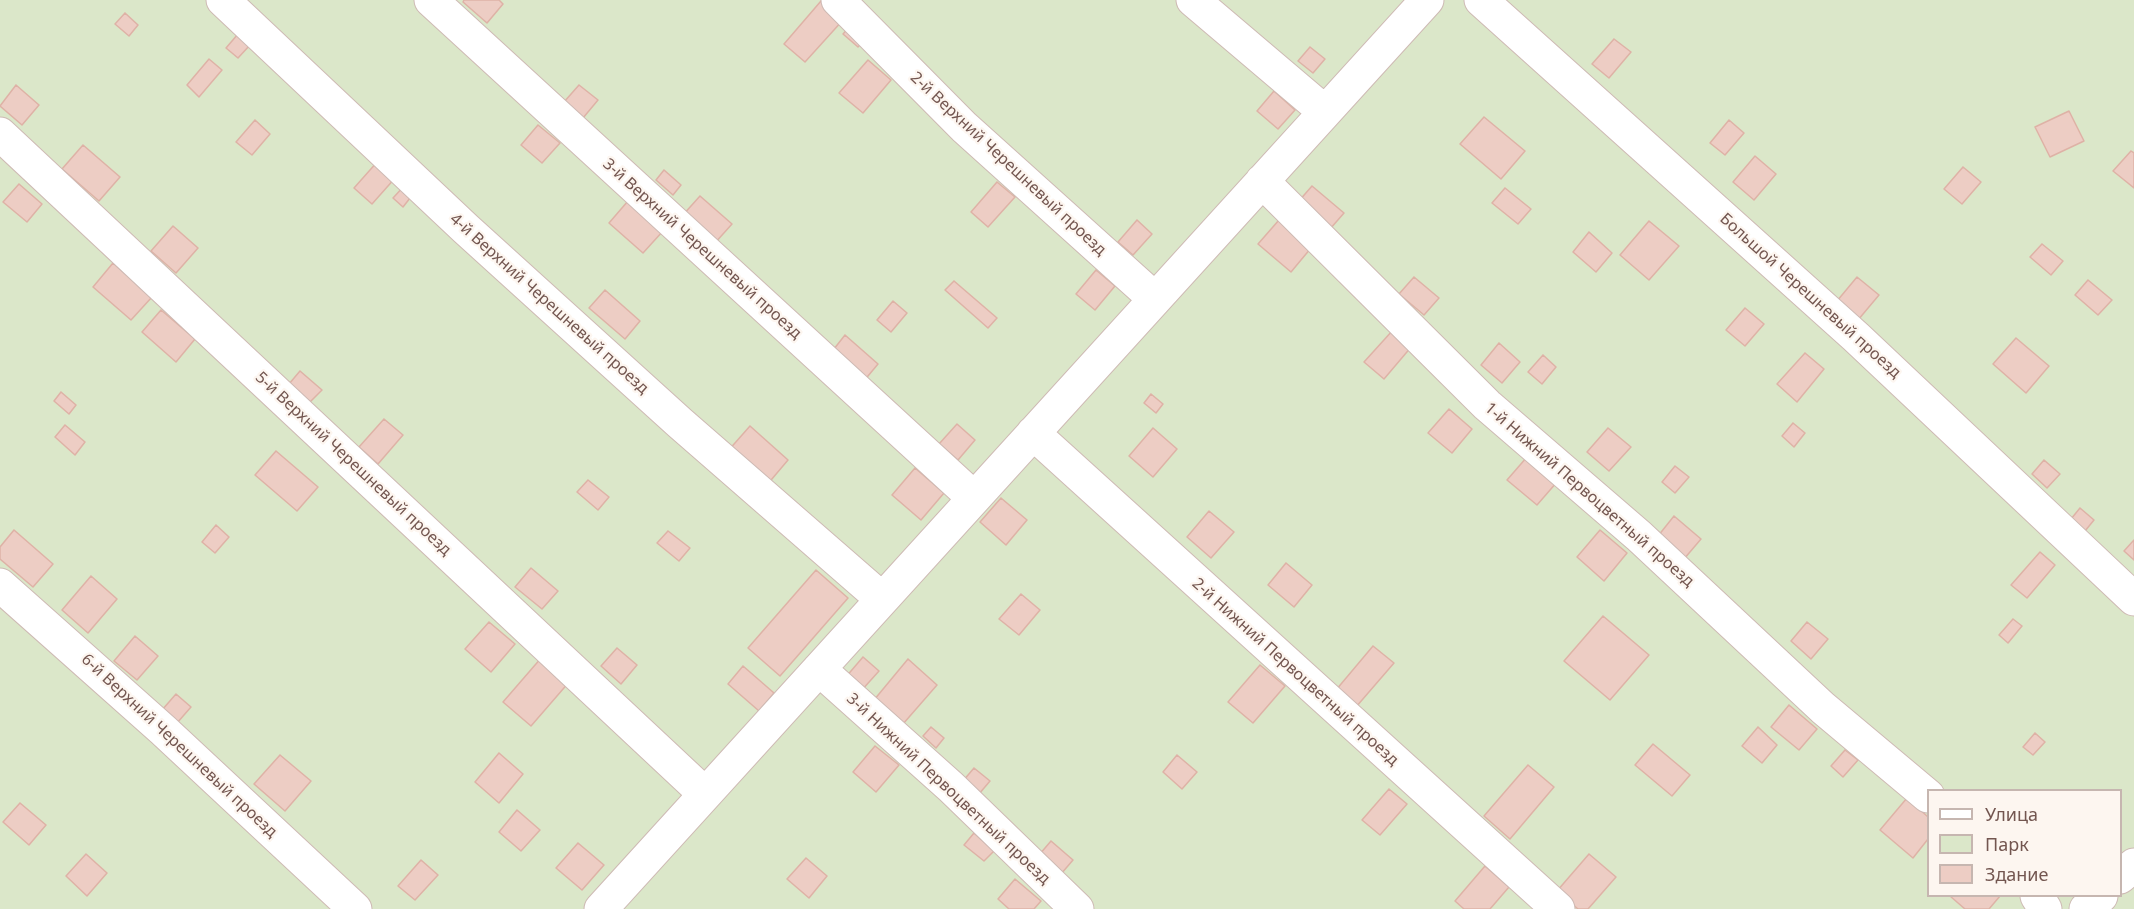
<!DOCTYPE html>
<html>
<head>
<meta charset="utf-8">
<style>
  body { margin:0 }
  #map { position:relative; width:2134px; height:909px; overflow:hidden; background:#fbf1ea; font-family:"Noto Sans",sans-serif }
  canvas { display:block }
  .legend { position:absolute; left:1927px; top:789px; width:195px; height:108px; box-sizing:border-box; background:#fdf6f0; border:2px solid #c6b6b0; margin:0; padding:8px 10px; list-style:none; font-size:18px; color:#735650 }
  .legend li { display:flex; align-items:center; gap:12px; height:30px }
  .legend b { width:30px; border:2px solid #c6b6b0 }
</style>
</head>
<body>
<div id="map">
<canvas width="2134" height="909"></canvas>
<ul class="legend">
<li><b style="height:8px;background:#fff"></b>Улица</li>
<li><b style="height:16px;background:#dbe7c9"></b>Парк</li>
<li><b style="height:16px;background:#edcdc4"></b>Здание</li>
</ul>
</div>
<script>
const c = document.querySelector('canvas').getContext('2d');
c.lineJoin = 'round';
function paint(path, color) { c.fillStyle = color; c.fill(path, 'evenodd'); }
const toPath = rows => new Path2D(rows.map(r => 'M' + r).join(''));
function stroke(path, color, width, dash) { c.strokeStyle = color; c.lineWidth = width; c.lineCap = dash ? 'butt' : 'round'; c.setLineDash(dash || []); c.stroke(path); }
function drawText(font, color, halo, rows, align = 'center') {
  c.font = font + ' "Noto Sans",sans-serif'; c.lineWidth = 4.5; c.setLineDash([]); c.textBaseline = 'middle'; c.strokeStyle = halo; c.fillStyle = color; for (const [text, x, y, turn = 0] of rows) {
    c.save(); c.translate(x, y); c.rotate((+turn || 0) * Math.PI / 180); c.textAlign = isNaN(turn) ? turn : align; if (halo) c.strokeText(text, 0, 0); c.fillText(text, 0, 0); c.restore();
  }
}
paint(toPath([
  [0,0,2134,0,2134,909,0,909],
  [1928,790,2120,790,2120,896,1928,896]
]), '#dbe7c9');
const building = toPath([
  [464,0,499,0,503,4,487,23,463,2,464,0],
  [821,1,843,20,805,62,784,44,821,1],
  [125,13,138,25,129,36,115,24,125,13],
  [854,22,869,35,858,47,843,34,854,22],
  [238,34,250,45,238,58,226,48,238,34],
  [1614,39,1631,52,1609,78,1592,64,1614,39],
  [1310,47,1325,59,1313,73,1298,61,1310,47],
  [209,59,222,70,199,97,187,85,209,59],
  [868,60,891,80,863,113,839,93,868,60],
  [16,85,39,105,22,125,0,106,16,85],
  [579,85,598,100,583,118,564,102,579,85],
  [1274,91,1295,110,1278,129,1257,111,1274,91],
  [2069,111,2084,141,2050,157,2035,127,2069,111],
  [1484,117,1525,151,1501,179,1460,144,1484,117],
  [255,120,270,134,252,155,236,142,255,120],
  [1729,120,1744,133,1725,155,1710,143,1729,120],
  [538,125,560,143,542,163,521,145,538,125],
  [83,145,120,177,99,201,62,169,83,145],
  [2131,151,2134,153,2134,188,2113,171,2131,151],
  [1755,156,1776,174,1754,200,1733,182,1755,156],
  [378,161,396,177,372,204,354,188,378,161],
  [1963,167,1981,182,1962,204,1944,189,1963,167],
  [664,170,681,185,673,195,656,180,664,170],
  [997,182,1015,197,988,227,971,212,997,182],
  [19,184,42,204,27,222,3,202,19,184],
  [405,185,414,193,403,207,393,198,405,185],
  [1312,186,1344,213,1330,229,1298,202,1312,186],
  [1505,188,1531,209,1518,224,1492,203,1505,188],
  [700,196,732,224,714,244,682,216,700,196],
  [628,201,663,231,643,253,609,223,628,201],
  [1137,220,1152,234,1133,255,1118,242,1137,220],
  [1279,220,1311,248,1291,272,1258,244,1279,220],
  [1649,221,1679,246,1649,280,1620,255,1649,221],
  [173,226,198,248,176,273,151,251,173,226],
  [1589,232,1612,253,1596,272,1573,252,1589,232],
  [2042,244,2063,261,2051,275,2030,257,2042,244],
  [113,263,152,297,131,320,93,287,113,263],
  [1096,270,1115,286,1095,310,1076,294,1096,270],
  [1414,277,1439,298,1424,315,1399,294,1414,277],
  [1857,277,1879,295,1858,320,1837,301,1857,277],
  [2088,280,2112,300,2098,315,2075,295,2088,280],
  [954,281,997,318,988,328,945,290,954,281],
  [605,290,640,321,625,339,589,308,605,290],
  [893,301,907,313,891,332,877,320,893,301],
  [1745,308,1764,324,1745,346,1726,330,1745,308],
  [161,310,195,339,176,362,142,332,161,310],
  [1393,330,1412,346,1384,379,1364,362,1393,330],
  [845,335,878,364,863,382,830,354,845,335],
  [2016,338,2049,366,2026,393,1993,364,2016,338],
  [1499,343,1520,362,1502,383,1481,365,1499,343],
  [1805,353,1824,369,1797,402,1777,384,1805,353],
  [1543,355,1556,367,1542,384,1528,372,1543,355],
  [300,371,322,390,310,402,289,384,300,371],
  [61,392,76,405,69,414,54,401,61,392],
  [1151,394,1163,404,1156,413,1144,403,1151,394],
  [1449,409,1472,429,1452,453,1428,433,1449,409],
  [384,419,403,435,378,464,359,447,384,419],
  [1793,423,1805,433,1794,447,1782,436,1793,423],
  [957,424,975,440,958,460,939,444,957,424],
  [65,425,85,442,75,455,55,437,65,425],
  [750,426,788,460,766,486,727,452,750,426],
  [1153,428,1177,449,1153,477,1129,456,1153,428],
  [1608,428,1631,447,1609,471,1587,452,1608,428],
  [276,451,318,487,297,511,255,475,276,451],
  [1527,457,1557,482,1537,505,1507,480,1527,457],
  [2044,460,2060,474,2047,488,2032,474,2044,460],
  [1675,466,1689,477,1675,493,1662,482,1675,466],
  [915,468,944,493,921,520,892,495,915,468],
  [588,480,609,497,598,510,577,492,588,480],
  [1001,498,1027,520,1006,545,980,522,1001,498],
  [2080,508,2094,520,2085,531,2071,519,2080,508],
  [1209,511,1234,532,1211,558,1187,537,1209,511],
  [1674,516,1701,539,1684,559,1658,536,1674,516],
  [216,525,229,537,215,553,202,542,216,525],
  [14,530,53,564,33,587,0,559,0,547,14,530],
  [1600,530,1627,553,1604,581,1577,557,1600,530],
  [668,531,690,548,679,561,657,543,668,531],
  [2134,540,2134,560,2124,551,2134,540],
  [2040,552,2055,565,2027,598,2011,585,2040,552],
  [1286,563,1312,585,1294,607,1268,585,1286,563],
  [531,568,558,591,542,609,515,587,531,568],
  [816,570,848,598,780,676,748,648,816,570],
  [91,576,117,599,88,633,62,610,91,576],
  [1021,594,1040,610,1019,635,999,619,1021,594],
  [1603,616,1649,655,1610,700,1564,661,1603,616],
  [2013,619,2022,626,2008,643,1999,635,2013,619],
  [489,622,515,644,491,672,465,649,489,622],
  [1807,622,1828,639,1811,659,1791,641,1807,622],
  [135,636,158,656,137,680,114,661,135,636],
  [1373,646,1394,663,1356,707,1336,690,1373,646],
  [617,648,637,665,621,684,601,666,617,648],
  [542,657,570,681,531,726,503,702,542,657],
  [863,657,879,671,861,691,845,678,863,657],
  [908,659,937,685,903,724,874,700,908,659],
  [1260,665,1285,686,1253,723,1228,702,1260,665],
  [743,666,774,693,759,711,728,684,743,666],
  [176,694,191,707,177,723,162,710,176,694],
  [1789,705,1817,729,1799,750,1771,727,1789,705],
  [931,727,944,738,936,748,923,736,931,727],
  [1758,727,1777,745,1762,763,1742,746,1758,727],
  [2035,733,2045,742,2033,755,2023,747,2035,733],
  [1653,744,1690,775,1672,796,1635,765,1653,744],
  [875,746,899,765,876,792,853,772,875,746],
  [1845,750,1858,760,1843,777,1831,766,1845,750],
  [499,753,523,774,499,803,475,782,499,753],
  [280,755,311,781,285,811,254,784,280,755],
  [1177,755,1197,772,1182,789,1163,772,1177,755],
  [1528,765,1554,787,1510,839,1484,816,1528,765],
  [974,768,990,781,973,801,957,788,974,768],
  [1389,789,1407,804,1380,835,1362,820,1389,789],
  [1907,798,1928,817,1928,839,1913,858,1880,830,1907,798],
  [20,803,46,825,29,845,3,822,20,803],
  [517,810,540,830,521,851,499,832,517,810],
  [974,833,994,851,984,861,964,845,974,833],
  [1051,841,1073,860,1061,874,1039,855,1051,841],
  [578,843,604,865,582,890,556,868,578,843],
  [86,854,107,873,87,896,66,876,86,854],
  [1589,854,1616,877,1588,909,1578,909,1557,891,1589,854],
  [806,858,827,876,809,898,787,879,806,858],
  [421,860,438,875,415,900,398,886,421,860],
  [1485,866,1509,887,1490,909,1464,909,1455,901,1485,866],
  [1015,879,1041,901,1034,909,1009,909,998,899,1015,879],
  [1950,896,2000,896,1989,909,1965,909,1950,896]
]);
paint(building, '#edcdc4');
stroke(building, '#deb2a6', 1.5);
const minor = toPath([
  [223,0,466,229,680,423,882,599],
  [431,0,974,498],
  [838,0,964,127,1155,299],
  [1193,0,1325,112],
  [1481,0,1856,337,2134,599],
  [0,134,705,794],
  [1262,181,1487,405,1639,536,1823,708,1928,796],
  [1033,433,1558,909],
  [0,585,163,730,355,909],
  [819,669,951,787,1077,909],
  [2120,877,2134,865],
  [2037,896,2045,909],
  [601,909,1427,0],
  [2086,909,2101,896]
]);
stroke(minor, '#cebab4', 35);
stroke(minor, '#fff', 33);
drawText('16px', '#735650', '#fdf6f0', [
  ["2-й Верхний Черешневый проезд",1008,164,43],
  ["3-й Верхний Черешневый проезд",702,249,42],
  ["Большой Черешневый проезд",1810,296,42],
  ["4-й Верхний Черешневый проезд",549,304,42],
  ["5-й Верхний Черешневый проезд",353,464,43],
  ["1-й Нижний Первоцветный проезд",1589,495,41],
  ["2-й Нижний Первоцветный проезд",1295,672,42],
  ["6-й Верхний Черешневый проезд",179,746,43],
  ["3-й Нижний Первоцветный проезд",948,789,43]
]);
</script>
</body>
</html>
